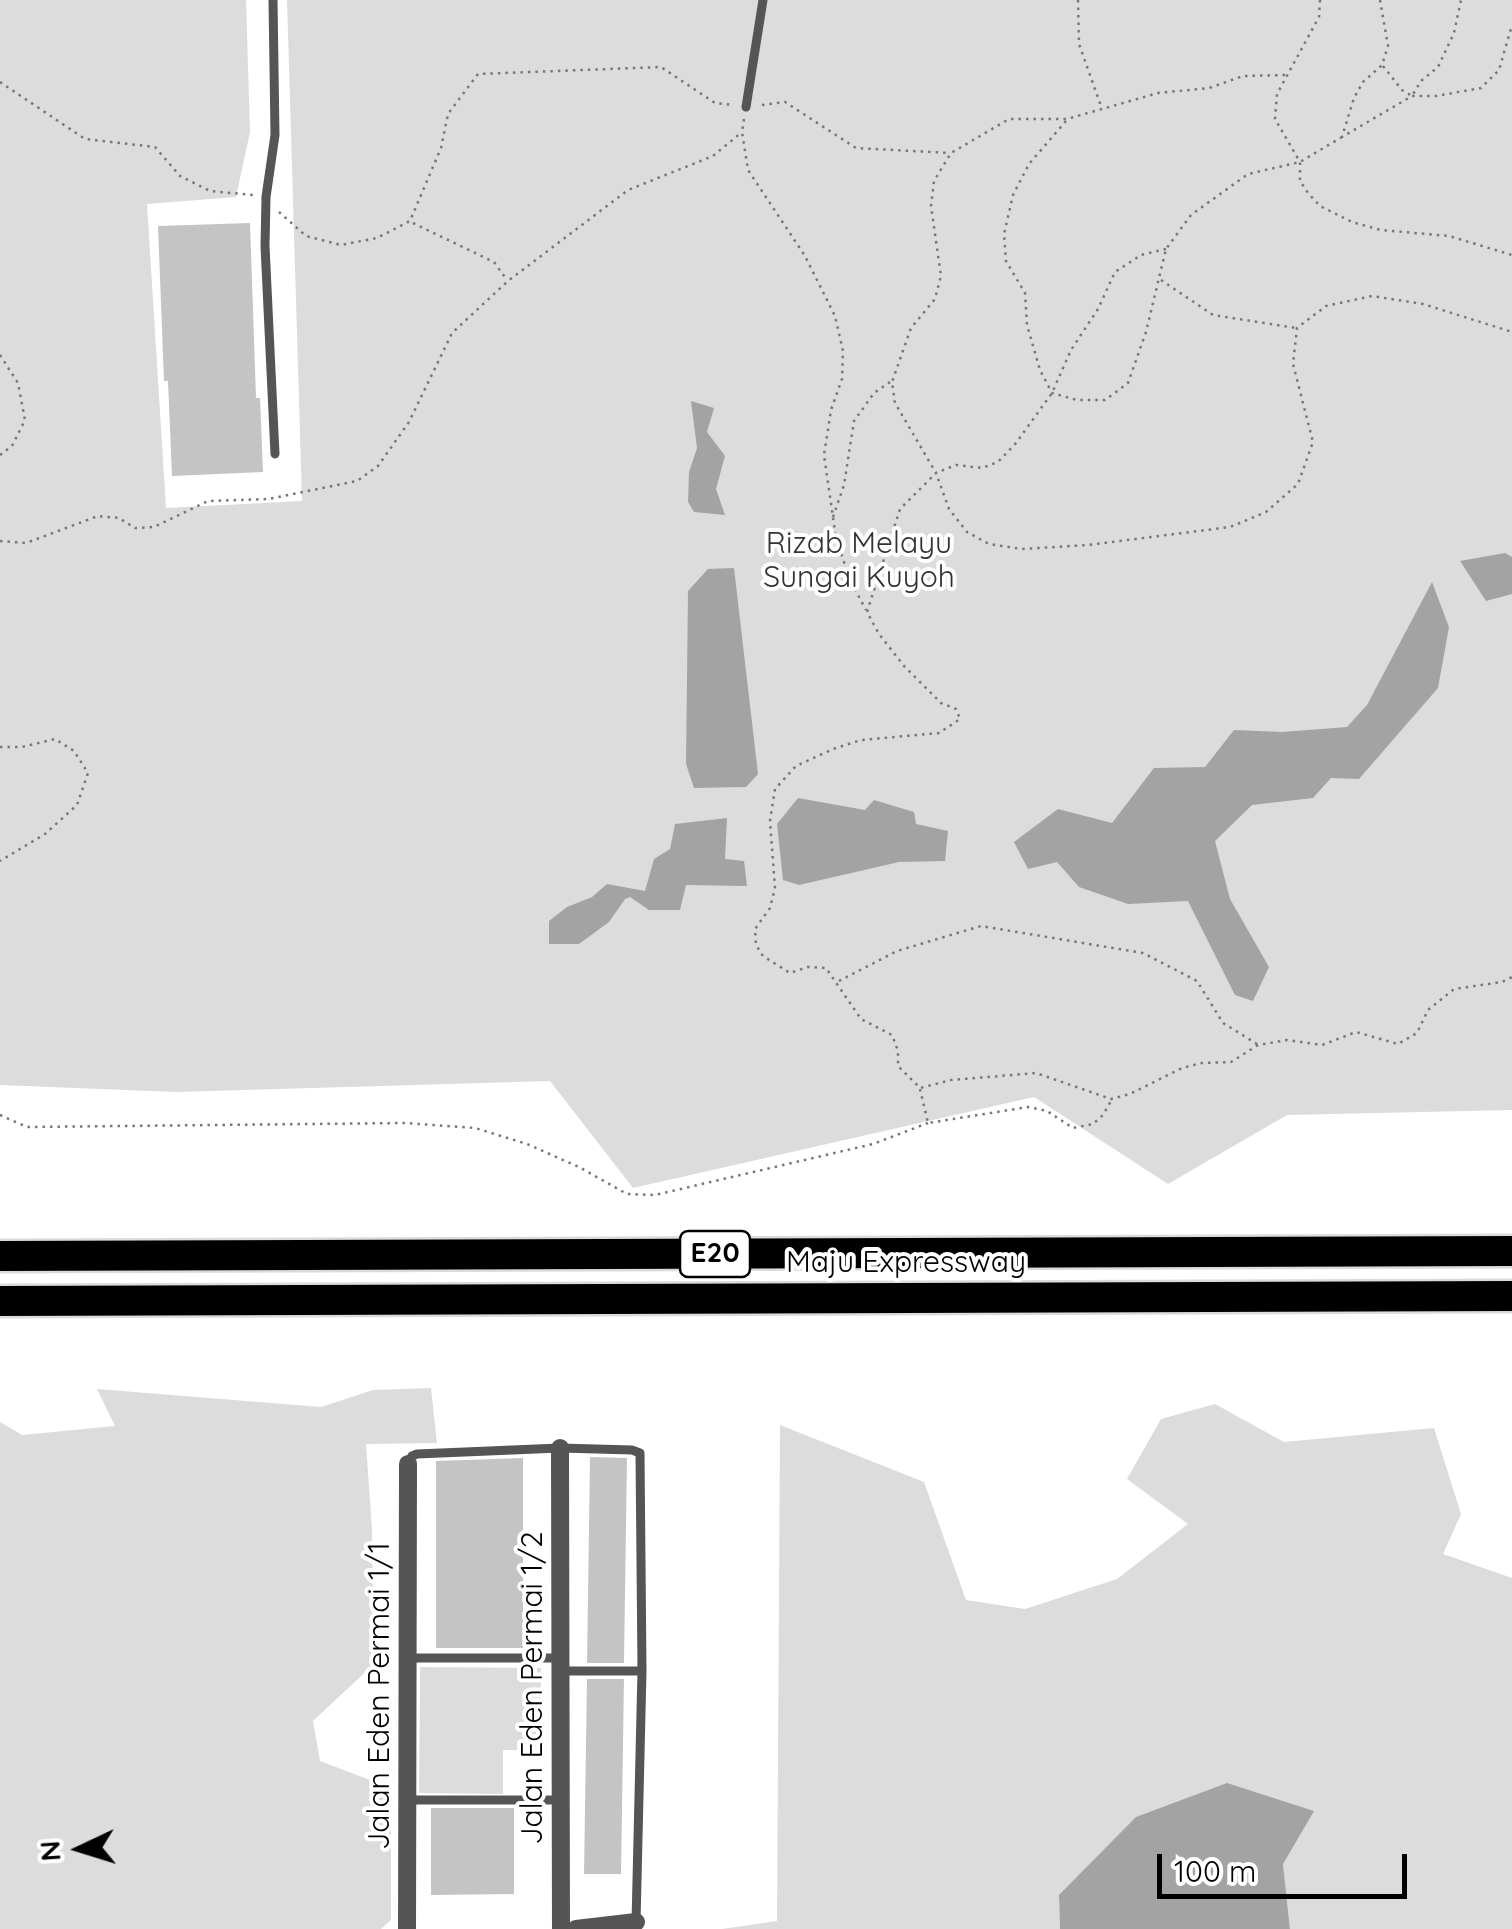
<!DOCTYPE html>
<html>
<head>
<meta charset="utf-8">
<style>
  body { margin:0 }
  #map { position:relative; width:1512px; height:1929px; overflow:hidden; background:#fff; font-family:Quicksand,sans-serif }
  canvas { display:block }
  .north { position:absolute; left:30px; top:1799px; width:100px; height:100px; -webkit-text-stroke:8px #fff; paint-order:stroke; rotate:266deg; font-size:28px; font-weight:700; line-height:40px; text-align:center; color:#000 }
  .north::after { content:''; display:block; margin:auto; width:35px; height:45px; background:#000; clip-path:polygon(50% 0,100% 100%,50% 72%,0 100%) }
  .scale { position:absolute; left:1157px; top:1854px; width:250px; height:45px; box-sizing:border-box; border:5px solid #000; border-top:0; padding-left:12px; font-size:30px; line-height:35px; white-space:nowrap; color:#000; -webkit-text-stroke:8px #fff; paint-order:stroke }
</style>
</head>
<body>
<div id="map">
<canvas width="1512" height="1929"></canvas>
<div class="north">N</div>
<div class="scale">100 m</div>
</div>
<script>
const c = document.querySelector('canvas').getContext('2d');
c.lineJoin = 'round';
function paint(path, color) { c.fillStyle = color; c.fill(path, 'evenodd'); }
const toPath = rows => new Path2D(rows.map(r => 'M' + r).join(''));
function stroke(path, color, width, dash) { c.strokeStyle = color; c.lineWidth = width; c.lineCap = dash ? 'butt' : 'round'; c.setLineDash(dash || []); c.stroke(path); }
function drawText(font, color, halo, rows, align = 'center') {
  c.font = font + ' Quicksand,sans-serif'; c.lineWidth = 8; c.setLineDash([]); c.textBaseline = 'middle'; c.strokeStyle = halo; c.fillStyle = color; for (const [text, x, y, turn = 0] of rows) {
    c.save(); c.translate(x, y); c.rotate((+turn || 0) * Math.PI / 180); c.textAlign = isNaN(turn) ? turn : align; if (halo) c.strokeText(text, 0, 0); c.fillText(text, 0, 0); c.restore();
  }
}
paint(toPath([
  [0,0,246,0,250,132,236,197,147,204,166,508,302,501,287,0,1512,0,1512,1110,1287,1115,1168,1184,1034,1097,633,1188,550,1081,176,1092,0,1085],
  [431,1388,437,1443,366,1444,372,1529,374,1664,313,1721,320,1761,391,1788,391,1920,381,1929,0,1929,0,1422,22,1435,115,1426,97,1389,321,1407,373,1390],
  [1215,1404,1284,1442,1434,1428,1461,1514,1443,1554,1512,1578,1512,1929,1290,1929,1283,1864,1059,1895,1060,1929,722,1929,777,1921,780,1425,924,1482,966,1600,1025,1609,1117,1579,1188,1524,1127,1479,1161,1419],
  [420,1667,541,1668,540,1750,503,1750,503,1794,419,1793]
]), '#dcdcdc');
paint(toPath([
  [691,401,714,408,707,432,725,456,716,489,725,515,694,512,688,502,689,472,697,448],
  [1505,553,1512,557,1512,594,1486,601,1460,561],
  [734,568,758,774,746,787,694,788,686,764,688,591,708,569],
  [1432,582,1449,627,1438,688,1359,779,1331,778,1313,798,1252,805,1215,841,1230,899,1269,967,1253,1001,1235,995,1188,901,1128,904,1079,887,1057,862,1028,869,1014,842,1058,809,1112,823,1154,768,1205,767,1234,730,1282,732,1347,727,1367,705],
  [798,798,865,810,874,800,914,812,916,824,948,831,945,861,899,862,799,885,783,880,777,824],
  [727,818,725,859,744,861,747,886,686,885,680,910,649,910,630,897,625,899,609,922,579,944,549,944,549,921,567,907,592,897,607,884,645,891,654,859,670,849,675,824],
  [1227,1783,1314,1811,1283,1864,1290,1929,1060,1929,1059,1895,1136,1817]
]), '#a3a3a3');
paint(toPath([
  [250,223,256,398,260,398,263,472,172,476,168,381,164,381,158,226],
  [590,1457,627,1458,624,1663,587,1663],
  [523,1458,523,1648,436,1648,436,1461],
  [587,1679,624,1679,621,1874,584,1874],
  [431,1808,514,1808,514,1894,431,1895]
]), '#c4c4c4');
const motorway = toPath([
  [0,1256,1512,1251],
  [0,1301,1512,1296]
]);
stroke(motorway, '#dbdbdb', 35);
stroke(toPath([
  [1078,0,1079,44,1102,109],
  [1320,0,1319,17,1277,94,1275,119,1300,162,1300,181,1308,193,1320,206,1352,222,1381,230,1449,236,1512,255],
  [1380,0,1388,46,1382,65,1363,82,1354,98,1342,137,1412,96,1436,96,1481,88,1499,70,1512,25],
  [1383,66,1402,90,1412,96,1421,81,1438,67,1454,33,1461,0],
  [1285,75,1243,76,1209,88,1158,93,1067,119,1009,119,951,153,934,181,931,206,941,276,935,299,911,328,892,382,895,403,936,473,949,509,967,532,989,544,1022,549,1088,545,1230,527,1266,512,1298,484,1313,442,1293,364,1297,328,1326,306,1372,296,1423,304,1512,332],
  [0,82,85,139,155,147,180,176,210,191,253,195],
  [762,105,785,102,856,148,950,153],
  [744,119,742,132,748,170,805,256,835,316,843,351,842,379,831,410,824,455,836,538,850,580,866,610],
  [1066,121,1029,164,1013,195,1004,234,1006,261,1025,293,1027,325,1040,370,1052,393,1077,400,1105,400,1128,383,1146,332,1166,249,1191,215,1248,174,1300,162,1342,137],
  [279,212,306,236,341,245,377,238,410,221,441,148,448,114,478,74,661,67,715,103,734,105],
  [413,223,494,262,507,280],
  [1166,249,1141,255,1115,272,1098,309,1071,350,1052,393,1016,443,998,462,982,468,956,465,936,473,900,509,867,612,879,634,904,666,941,703,956,709,960,719,939,733,861,740,833,749,796,766,775,789,770,821,775,888,770,908,755,929,756,945,763,956,790,973,808,967,826,968,861,1019,892,1035,898,1051,898,1066,920,1088,951,1080,1036,1073,1111,1099,1130,1094,1182,1068,1202,1063,1231,1062,1258,1045,1287,1040,1322,1045,1356,1032,1398,1044,1417,1033,1428,1010,1454,989,1502,982,1512,977],
  [1161,280,1213,315,1296,328],
  [0,355,18,383,25,420,12,446,0,455],
  [833,517,844,485,854,421,874,393,890,382],
  [0,541,26,543,98,516,119,518,135,528,154,527,208,501,269,499,357,481,378,466,409,422,452,333,508,281,628,190,713,156,742,132],
  [0,747,22,747,55,739,74,751,88,773,77,805,45,834,0,861],
  [839,981,897,951,981,926,1143,953,1197,981,1223,1023,1257,1044],
  [920,1089,928,1123,1028,1107,1047,1111,1073,1128,1093,1124,1103,1115,1111,1101],
  [0,1115,27,1127,405,1123,475,1128,527,1144,579,1167,627,1194,655,1195,873,1144,928,1123]
]), '#777', 2.5, [2.5, 5]);
stroke(toPath([
  [273,0,275,135,266,197,265,246,275,454],
  [746,107,763,0],
  [408,1464,412,1456,417,1454,560,1448,632,1450,640,1453,642,1671,636,1922],
  [409,1658,561,1658],
  [561,1671,642,1671],
  [407,1800,561,1800]
]), '#555', 9);
stroke(toPath([
  [560,1448,561,1929],
  [407,1929,408,1464],
  [576,1929,636,1922]
]), '#555', 18);
stroke(motorway, '#000', 30);
for (const [x, y, w] of [
  [715,1254,70]
]) { const box = new Path2D(); box.roundRect(x - w / 2, y - 23, w, 46, 8); c.fillStyle = '#fff'; c.fill(box); stroke(box, '#000', 2.5); }
drawText('bold 28px', '#000', null, [
  ["E20",715,1254]
]);
drawText('30px', '#333', '#fff', [
  ["Rizab Melayu",859,544],
  ["Sungai Kuyoh",859,578]
]);
drawText('30px', '#000', '#fff', [
  ["Maju Expressway",906,1263],
  ["Jalan Eden Permai 1/2",533,1688,-90],
  ["Jalan Eden Permai 1/1",380,1696,-90]
]);
</script>
</body>
</html>
